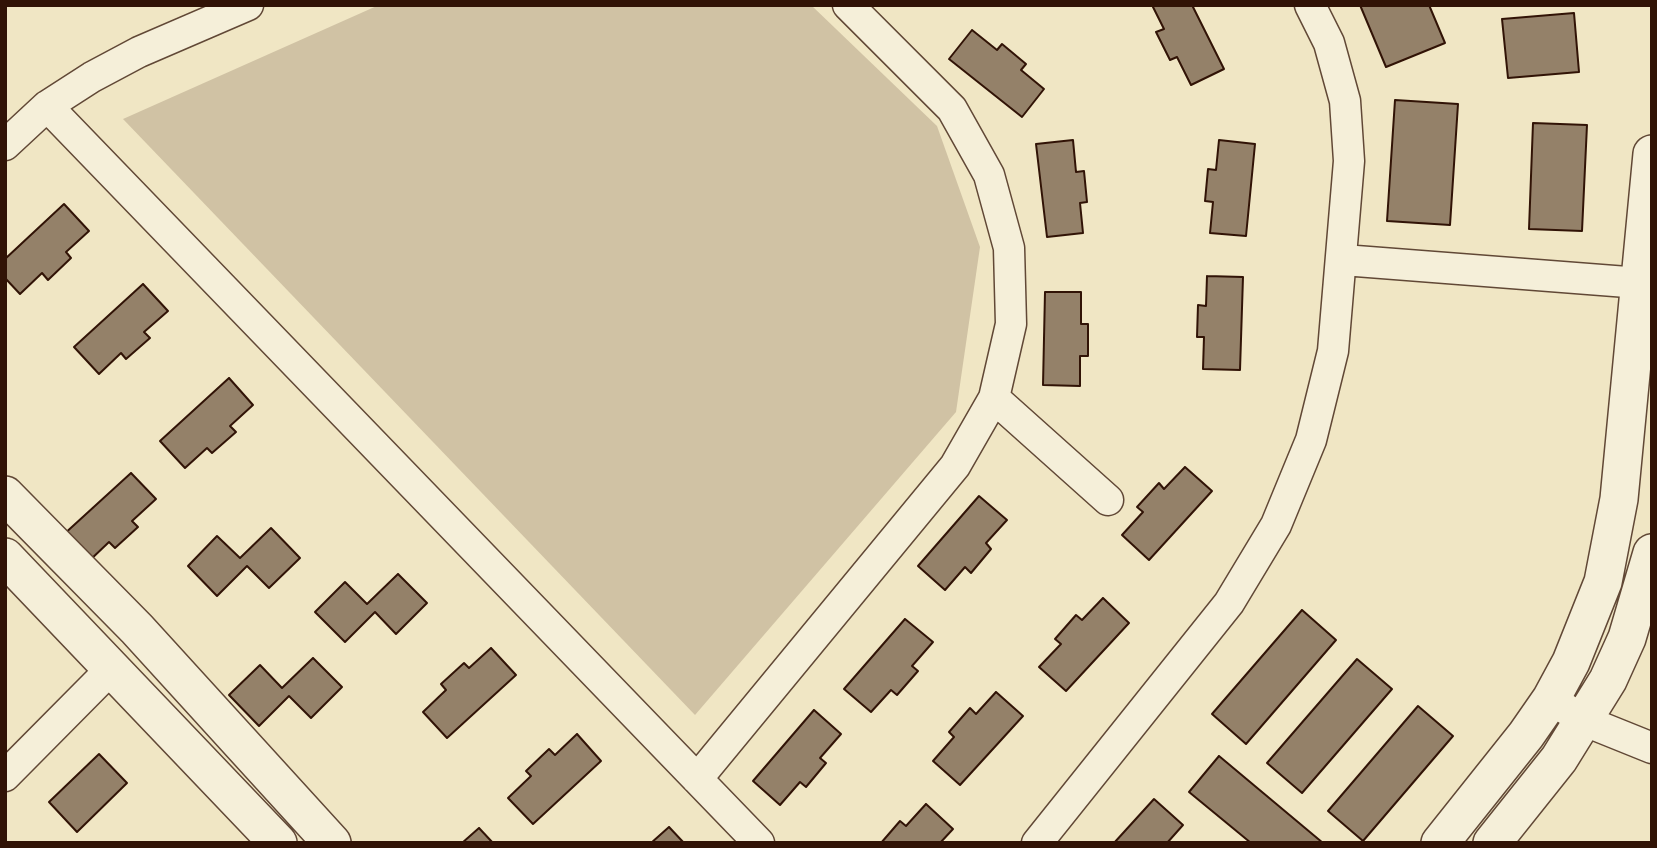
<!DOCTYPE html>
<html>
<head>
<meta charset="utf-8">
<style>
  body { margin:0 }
  #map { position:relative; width:1657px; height:848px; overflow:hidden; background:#f0e6c4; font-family:"Old Standard TT",serif }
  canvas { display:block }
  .frame { position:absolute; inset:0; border:7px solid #311306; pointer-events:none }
</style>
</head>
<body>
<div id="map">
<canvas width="1657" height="848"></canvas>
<div class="frame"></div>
</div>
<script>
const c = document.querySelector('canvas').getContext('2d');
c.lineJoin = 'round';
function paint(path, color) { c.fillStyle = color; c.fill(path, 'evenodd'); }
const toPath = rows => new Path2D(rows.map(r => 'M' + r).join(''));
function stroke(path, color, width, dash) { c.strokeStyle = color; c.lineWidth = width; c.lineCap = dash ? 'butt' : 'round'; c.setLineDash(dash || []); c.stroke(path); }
paint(toPath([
  [379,5,811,5,937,126,980,247,956,412,695,715,123,119]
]), '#d0c2a4');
const building = toPath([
  [1152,5,1192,5,1224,69,1191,85,1177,57,1170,60,1156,32,1164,29,1152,5],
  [1360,5,1429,5,1445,43,1386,67,1360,5],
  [1574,13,1579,72,1508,78,1502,19,1574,13],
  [972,30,997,50,1002,44,1026,64,1021,70,1044,89,1022,117,949,59,972,30],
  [1395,100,1458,104,1450,225,1387,221,1395,100],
  [1533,123,1587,125,1582,231,1529,229,1533,123],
  [1073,140,1076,172,1084,171,1087,202,1080,203,1083,233,1047,237,1036,144,1073,140],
  [1219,140,1255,144,1246,236,1210,233,1213,202,1205,201,1208,169,1216,170,1219,140],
  [64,204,89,231,66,252,71,258,48,280,42,273,20,294,5,278,5,259,64,204],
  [1207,276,1243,277,1240,370,1203,369,1204,337,1197,337,1198,305,1206,306,1207,276],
  [143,284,168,311,144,332,150,338,126,359,121,353,99,374,74,347,143,284],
  [1045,292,1081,292,1081,324,1088,324,1088,356,1080,356,1080,386,1043,385,1045,292],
  [229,378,253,405,230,426,236,432,212,453,207,448,185,468,160,441,229,378],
  [1185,467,1212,491,1149,560,1122,535,1143,512,1137,507,1159,483,1164,489,1185,467],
  [131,473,156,499,132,521,138,527,115,548,109,542,87,563,62,536,131,473],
  [979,496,1007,520,986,543,991,549,971,573,965,567,945,590,918,566,979,496],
  [271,528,300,558,269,588,247,566,217,596,188,566,217,536,240,558,271,528],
  [398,574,427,603,396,634,375,612,345,642,315,612,345,582,367,604,398,574],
  [1103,598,1129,623,1066,691,1039,667,1061,644,1055,639,1076,615,1082,620,1103,598],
  [1302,610,1336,640,1246,744,1212,714,1302,610],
  [905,619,933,642,912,666,918,671,897,695,891,690,871,712,844,689,905,619],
  [491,648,516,675,447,738,423,712,446,690,441,684,464,663,469,668,491,648],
  [313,658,342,687,311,718,289,696,259,726,229,695,260,665,282,688,313,658],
  [1357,659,1392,689,1302,793,1267,763,1357,659],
  [996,692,1023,716,960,785,933,761,954,737,949,732,970,708,976,714,996,692],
  [1418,706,1453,736,1363,841,1328,811,1418,706],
  [814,710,841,734,820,758,826,763,806,787,800,782,780,805,753,781,814,710],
  [577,734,601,761,533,824,508,798,531,776,526,771,549,749,555,755,577,734],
  [99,754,127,783,77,832,49,802,99,754],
  [1219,756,1323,843,1251,843,1189,792,1219,756],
  [1154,799,1183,825,1167,843,1114,843,1154,799],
  [926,804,953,829,940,843,881,843,900,821,906,826,926,804],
  [669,827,684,843,651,843,669,827],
  [479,828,493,843,462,843,479,828]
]);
paint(building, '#948169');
stroke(building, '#311306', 2);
const minor = toPath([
  [47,106,759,843],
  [5,145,47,106,92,77,139,52,248,5],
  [1343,260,1640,283],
  [994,398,1108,500],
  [1566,709,1585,721,1652,748],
  [5,776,112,668],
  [697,779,955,466,994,398,1011,324,1009,248,989,175,952,109,848,5],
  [1037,843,1229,603,1276,525,1311,440,1333,351,1349,161,1345,101,1329,43,1310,5]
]);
const tertiary = toPath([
  [5,495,137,629,332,843],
  [5,557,278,843],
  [1440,843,1526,735,1551,699,1571,662,1603,582,1619,499,1652,154],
  [1492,843,1559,759,1608,680,1627,638,1652,553]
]);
stroke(minor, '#614836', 33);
stroke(tertiary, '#614836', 40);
stroke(minor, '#f5efd9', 30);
stroke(tertiary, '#f5efd9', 37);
</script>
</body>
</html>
